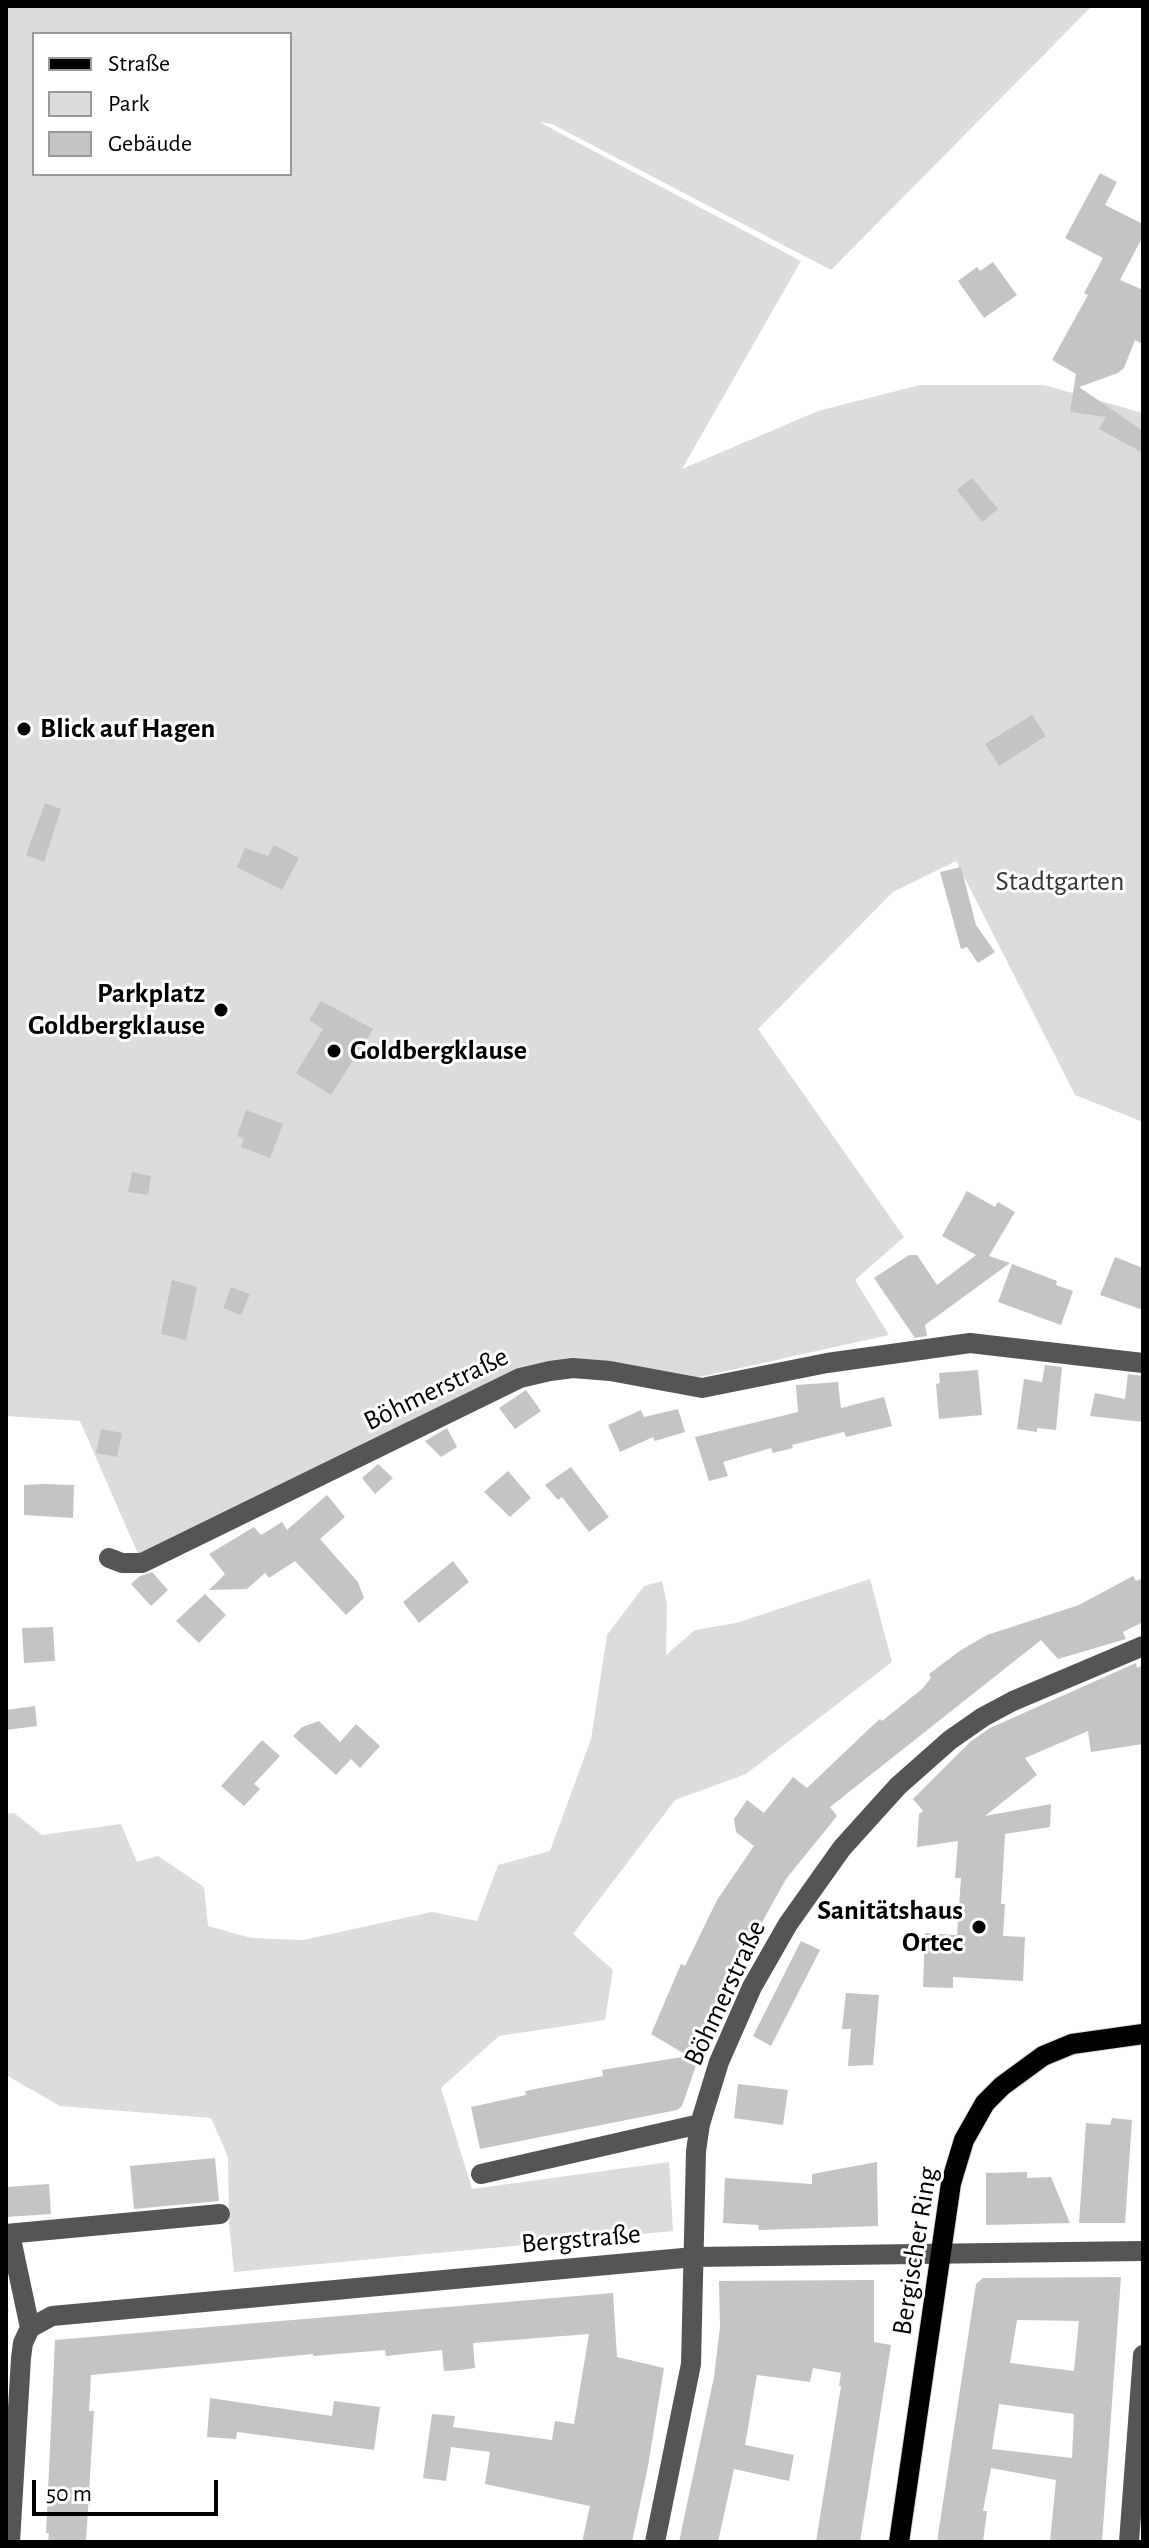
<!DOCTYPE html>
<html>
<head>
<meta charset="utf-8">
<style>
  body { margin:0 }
  #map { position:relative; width:1149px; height:2548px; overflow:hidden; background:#fff; font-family:"Alegreya Sans",sans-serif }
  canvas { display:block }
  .frame { position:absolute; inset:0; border:8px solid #000; pointer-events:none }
  .legend { position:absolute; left:32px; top:32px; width:260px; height:144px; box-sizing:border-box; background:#fff; border:2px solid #999; margin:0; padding:10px 14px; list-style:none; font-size:24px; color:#000 }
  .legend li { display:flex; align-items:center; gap:16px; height:40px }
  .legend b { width:40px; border:2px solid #999 }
  .scale { position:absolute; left:32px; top:2480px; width:186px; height:36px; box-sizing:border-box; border:4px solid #000; border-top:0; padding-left:10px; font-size:24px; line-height:28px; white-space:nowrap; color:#000; -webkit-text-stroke:6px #fff; paint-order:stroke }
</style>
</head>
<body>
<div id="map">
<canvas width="1149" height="2548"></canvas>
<div class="frame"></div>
<ul class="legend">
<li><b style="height:10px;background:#000"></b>Straße</li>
<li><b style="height:22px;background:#dcdcdc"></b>Park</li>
<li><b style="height:22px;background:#c4c4c4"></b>Gebäude</li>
</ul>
<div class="scale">50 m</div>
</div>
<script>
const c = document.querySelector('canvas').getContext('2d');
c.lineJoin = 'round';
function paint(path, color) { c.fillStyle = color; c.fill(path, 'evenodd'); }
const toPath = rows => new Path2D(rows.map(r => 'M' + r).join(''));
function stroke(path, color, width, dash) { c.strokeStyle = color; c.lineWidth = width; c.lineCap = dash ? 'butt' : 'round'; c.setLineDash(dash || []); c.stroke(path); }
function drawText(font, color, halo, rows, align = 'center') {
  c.font = font + ' "Alegreya Sans",sans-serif'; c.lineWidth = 6; c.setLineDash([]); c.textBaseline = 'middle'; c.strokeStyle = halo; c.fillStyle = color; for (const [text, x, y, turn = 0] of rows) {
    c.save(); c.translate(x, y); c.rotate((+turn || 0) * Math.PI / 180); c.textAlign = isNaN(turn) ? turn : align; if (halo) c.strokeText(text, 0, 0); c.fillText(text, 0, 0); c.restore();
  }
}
paint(toPath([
  [6,6,1092,6,831,270,552,124,539,122,801,261,682,469,818,411,920,385,1044,385,1143,413,1143,1122,1075,1095,956,861,893,892,758,1029,904,1237,855,1280,889,1335,695,1378,553,1363,142,1563,80,1421,6,1416],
  [34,34,290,34,290,174,34,174],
  [870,1579,892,1662,746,1774,675,1800,573,1934,613,1970,605,2020,499,2036,441,2088,472,2189,669,2162,673,2231,234,2272,229,2223,228,2157,211,2118,60,2106,6,2075,6,1814,14,1813,42,1835,121,1824,137,1862,158,1856,204,1887,208,1926,251,1938,303,1940,432,1912,477,1921,498,1865,550,1851,591,1739,607,1635,644,1586,662,1581,667,1604,666,1655,695,1630,736,1623]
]), '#dcdcdc');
paint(toPath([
  [1100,173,1117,182,1105,205,1143,224,1143,236,1120,280,1143,290,1143,344,1135,340,1124,368,1118,373,1079,387,1143,431,1143,453,1099,429,1106,417,1070,412,1076,374,1052,360,1088,295,1084,293,1103,258,1065,238],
  [993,262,1017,295,984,318,958,281,977,267,980,271],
  [972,478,998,509,982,522,957,490],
  [1032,715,1046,736,999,766,985,744],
  [45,803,61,809,44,862,26,855],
  [274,845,299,858,282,890,237,867,245,848,268,856],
  [961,867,976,925,995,952,978,963,967,947,961,949,940,872],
  [321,1001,373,1029,331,1095,296,1073,323,1029,309,1020],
  [246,1110,283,1124,270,1158,241,1147,244,1139,237,1136],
  [132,1172,151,1176,148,1195,128,1192],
  [967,1191,995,1207,998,1202,1015,1212,989,1256,1010,1263,925,1325,927,1336,915,1338,874,1278,909,1255,917,1255,937,1285,976,1255,942,1236],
  [1115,1257,1143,1268,1143,1310,1100,1295],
  [1012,1264,1057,1281,1056,1285,1073,1291,1061,1325,998,1302],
  [172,1280,197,1287,186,1340,161,1334],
  [231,1287,250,1294,241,1315,223,1308],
  [1045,1365,1062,1367,1056,1430,1037,1428,1037,1432,1017,1429,1024,1379,1042,1382],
  [978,1370,982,1415,939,1419,936,1384,940,1383,939,1373],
  [1128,1374,1143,1376,1143,1422,1090,1416,1095,1393,1125,1399],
  [838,1382,841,1408,884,1397,892,1426,846,1437,844,1432,792,1445,793,1448,773,1453,771,1448,723,1462,728,1476,709,1481,695,1437,798,1412,796,1385],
  [526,1390,541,1411,515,1429,499,1408],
  [678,1409,685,1432,655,1441,653,1437,620,1452,608,1425,641,1410,644,1417],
  [447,1428,457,1447,441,1457,425,1441],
  [101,1429,122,1433,117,1457,96,1453],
  [378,1464,393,1478,375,1494,362,1478],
  [571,1467,609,1517,589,1532,562,1497,558,1500,545,1485],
  [508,1471,531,1498,510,1517,484,1492],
  [44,1484,74,1485,73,1518,24,1515,24,1485],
  [327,1495,345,1517,320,1539,358,1582,364,1598,346,1615,295,1561,269,1578,265,1573,247,1589,209,1590,225,1574,209,1554,254,1527,261,1535,282,1522,287,1530],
  [453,1561,469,1582,419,1623,403,1602],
  [152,1572,168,1590,151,1606,131,1584,140,1576],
  [1133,1576,1136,1581,1143,1578,1143,1622,1123,1632,1126,1639,1058,1659,1041,1640,830,1807,837,1816,786,1879,740,1962,706,2037,682,2106,677,2110,480,2149,471,2107,526,2095,525,2091,603,2076,602,2070,688,2056,651,2034,681,1964,685,1966,717,1900,754,1846,736,1832,734,1819,747,1800,764,1813,793,1777,807,1788,870,1728,880,1719,882,1721,922,1689,931,1678,929,1674,961,1650,987,1635,1079,1605],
  [205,1594,226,1615,199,1643,176,1621],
  [53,1627,55,1661,24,1663,22,1628],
  [1136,1663,1137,1668,1143,1665,1143,1744,1091,1752,1088,1731,1025,1758,1037,1775,985,1816,1051,1804,1050,1827,1005,1834,1001,1904,1005,1904,1003,1936,1025,1937,1023,1981,953,1977,953,1988,923,1987,925,1933,957,1935,961,1878,955,1878,958,1841,917,1847,919,1814,923,1811,913,1799,970,1742,990,1728],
  [35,1706,37,1726,6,1730,6,1710],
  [319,1721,340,1742,356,1724,380,1746,360,1768,351,1759,336,1775,293,1736,302,1727],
  [262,1740,280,1756,254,1784,260,1789,244,1806,221,1786],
  [801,1941,820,1950,771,2046,753,2036],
  [846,1993,879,1995,873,2065,848,2066,851,2029,842,2029],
  [738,2084,788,2090,783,2125,734,2118],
  [1112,2118,1132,2120,1125,2223,1079,2223,1086,2123,1110,2125],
  [215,2158,219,2201,134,2209,130,2166],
  [877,2162,878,2226,759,2230,758,2225,723,2223,725,2178,812,2184,812,2174],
  [1027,2172,1027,2178,1051,2177,1070,2223,986,2225,986,2173],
  [49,2184,51,2214,6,2217,6,2187],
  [1121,2277,1102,2542,1050,2542,1056,2480,991,2468,983,2511,987,2511,983,2542,937,2542,976,2284,983,2278],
  [1017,2320,1079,2321,1074,2371,1010,2363],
  [999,2404,1074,2414,1072,2458,992,2449],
  [874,2280,874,2342,891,2345,860,2542,816,2542,841,2386,839,2386,841,2373,813,2368,810,2382,757,2375,745,2445,794,2455,789,2481,734,2469,718,2542,679,2542,714,2377,720,2327,719,2281],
  [613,2293,617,2357,664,2368,648,2466,632,2542,582,2542,590,2506,485,2484,490,2452,451,2447,446,2481,423,2478,432,2414,455,2416,453,2427,552,2440,555,2421,574,2424,589,2334,473,2343,475,2368,460,2370,444,2371,442,2350,386,2356,385,2350,313,2356,313,2354,91,2375,89,2411,94,2411,86,2542,48,2542,49,2533,46,2533,55,2340],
  [210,2398,332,2416,334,2401,380,2407,374,2450,237,2432,236,2439,207,2437]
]), '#c4c4c4');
const major = toPath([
  [899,2542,951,2183,964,2140,985,2103,1002,2086,1043,2056,1072,2044,1143,2034]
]);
stroke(major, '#dbdbdb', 22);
stroke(toPath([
  [109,1558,122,1563,142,1563,520,1378,550,1371,573,1368,610,1371,702,1388,827,1363,970,1343,1143,1363],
  [481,2174,700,2124],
  [6,2234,220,2214],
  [10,2234,30,2328],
  [30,2328,52,2316,694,2257,1143,2251],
  [10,2542,21,2358,23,2343,30,2328],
  [655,2542,691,2364,696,2151,700,2124,719,2062,752,1987,788,1924,842,1848,898,1786,950,1740,983,1717,1013,1701,1143,1646],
  [1129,2542,1143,2355]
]), '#555', 20);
stroke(major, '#000', 20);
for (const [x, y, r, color] of [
  [24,729,8,"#000"],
  [221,1010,8,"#000"],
  [334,1051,8,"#000"],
  [979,1927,8,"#000"]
]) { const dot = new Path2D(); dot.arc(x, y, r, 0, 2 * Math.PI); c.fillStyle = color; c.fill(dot); stroke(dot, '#fff', 3); }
drawText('bold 28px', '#000', '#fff', [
  ["Blick auf Hagen",40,729],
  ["Parkplatz",205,994,"right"],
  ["Goldbergklause",205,1026,"right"],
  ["Goldbergklause",350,1051],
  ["Sanitätshaus",963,1911,"right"],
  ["Ortec",963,1943,"right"]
], 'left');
drawText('28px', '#333', '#fff', [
  ["Stadtgarten",1060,882]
]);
drawText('28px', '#000', '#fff', [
  ["Böhmerstraße",436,1389,-26],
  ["Böhmerstraße",725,1993,-65],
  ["Bergstraße",581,2239,-5],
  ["Bergischer Ring",915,2251,-81]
]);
</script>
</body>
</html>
